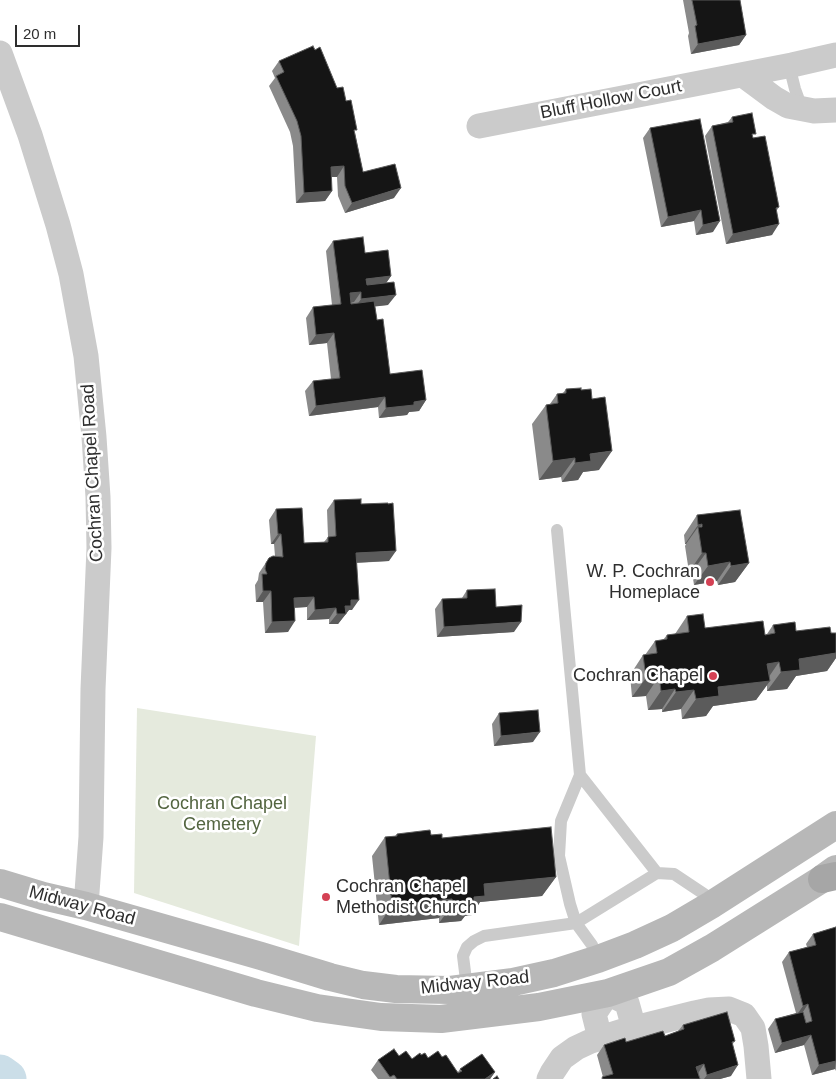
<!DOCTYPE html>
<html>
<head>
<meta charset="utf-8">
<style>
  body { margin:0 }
  #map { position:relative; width:836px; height:1079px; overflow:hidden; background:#fff; font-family:Helvetica,sans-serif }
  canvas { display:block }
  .scale { position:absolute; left:15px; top:25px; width:65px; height:22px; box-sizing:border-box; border:2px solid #2e2e2e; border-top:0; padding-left:6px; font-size:15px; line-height:18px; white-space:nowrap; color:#2e2e2e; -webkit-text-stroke:4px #fff; paint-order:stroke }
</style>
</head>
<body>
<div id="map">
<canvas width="836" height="1079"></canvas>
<div class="scale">20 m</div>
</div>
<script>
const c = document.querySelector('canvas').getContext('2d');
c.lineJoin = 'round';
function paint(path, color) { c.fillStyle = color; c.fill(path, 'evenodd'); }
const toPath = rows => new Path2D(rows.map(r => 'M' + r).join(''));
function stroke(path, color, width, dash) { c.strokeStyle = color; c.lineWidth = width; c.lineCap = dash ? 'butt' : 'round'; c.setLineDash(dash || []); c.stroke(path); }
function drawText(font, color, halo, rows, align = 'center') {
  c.font = font + ' Helvetica,sans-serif'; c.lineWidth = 5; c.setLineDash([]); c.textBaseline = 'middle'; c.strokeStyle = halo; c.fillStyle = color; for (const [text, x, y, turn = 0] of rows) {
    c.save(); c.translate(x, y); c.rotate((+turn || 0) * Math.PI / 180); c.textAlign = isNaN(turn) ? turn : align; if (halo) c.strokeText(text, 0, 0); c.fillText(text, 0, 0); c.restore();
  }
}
paint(toPath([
  [137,708,316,736,299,946,134,893]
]), '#e5eadd');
stroke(toPath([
  [0,1074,7,1079]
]), '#cbdee8', 39);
stroke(toPath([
  [792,65,792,77,795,89,799,100,806,109],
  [557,530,580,775,561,821,559,856,570,904,576,923,592,945,598,959],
  [580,775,657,873,674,874,704,894,711,905],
  [467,988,463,956,467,947,474,941,484,936,576,923,657,873]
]), '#cbcbcb', 12);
stroke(toPath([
  [0,53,30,135,58,225,71,274,86,356,94,437,98,497,99,548,93,689,91,837,86,906],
  [743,75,774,98,788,106,814,111,836,110],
  [479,126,792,65,836,55],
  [600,1038,594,1014,608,993,627,1003,634,1028],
  [549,1079,552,1073,562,1058,576,1048,591,1041,623,1031,695,1013,709,1010,729,1009,744,1015,753,1028,756,1046,759,1079]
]), '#cbcbcb', 25);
stroke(toPath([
  [0,883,43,896,86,906,261,956,330,977,363,985,396,989,450,990,513,982,554,973,598,959,635,945,672,928,711,905,836,825],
  [0,917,256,993,317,1008,381,1017,441,1019,539,1007,608,993,669,972,712,948,822,879,836,869]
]), '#b8b8b8', 28);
stroke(toPath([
  [822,879,836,876]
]), '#a6a6a6', 28);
paint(toPath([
  [683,0,740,0,746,35,739,45,691,54,688,36,689,33],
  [279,61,355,133,363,172,394,198,345,213,338,196,337,177,331,177,332,191,325,201,296,203,293,146,290,132,269,86,275,78,272,71],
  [732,117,753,138,779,207,777,210,772,235,726,244,705,136,712,126,728,122],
  [700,119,713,232,696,235,694,221,661,227,643,138,650,128],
  [333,241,365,253,391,276,386,283,388,305,375,306,377,320,390,374,426,400,419,411,409,412,407,415,379,418,378,407,309,416,305,391,313,381,331,379,327,343,309,345,306,318,313,307,332,305,326,251],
  [566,389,599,470,583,472,578,480,562,482,561,477,539,480,532,424,546,405,550,404,557,394,563,393],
  [334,500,361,504,389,561,357,563,352,610,349,610,338,624,329,624,329,619,307,620,307,607,294,608,288,632,265,633,263,602,256,602,255,585,258,580,259,573,269,558,275,556,274,544,271,544,269,520,276,509,304,543,324,542,328,537,327,510],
  [697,515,749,563,735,582,718,585,717,581,694,585,692,572,689,572,685,546,686,544,685,544,684,535],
  [467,590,496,607,514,632,437,637,435,609,442,599,462,598],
  [687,616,705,628,765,635,767,634,773,625,796,631,831,633,836,633,836,658,827,671,796,676,787,689,767,691,767,685,756,700,713,706,706,716,682,719,681,709,662,712,662,709,648,710,646,696,632,697,630,675,643,655,645,655,655,641,663,640,667,635,675,634],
  [499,713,533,742,494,746,492,724],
  [397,834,431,835,442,838,556,877,542,896,480,902,472,915,465,916,461,921,439,923,439,918,379,925,372,856,385,837,395,836],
  [836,927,836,1071,835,1069,812,1075,804,1045,775,1053,768,1029,775,1019,796,1013,782,962,789,952,807,947,806,944,813,934],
  [683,1025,735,1041,732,1045,731,1076,720,1079,601,1079,603,1077,597,1055,604,1045,626,1042,665,1036,678,1031],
  [421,1055,428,1058,442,1057,458,1072,460,1069,495,1072,490,1079,378,1079,371,1070,378,1060,399,1056,412,1059]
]), '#8a8a8a');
paint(toPath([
  [746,35,739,45,691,54,698,44],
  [344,166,337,177,324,177,331,167],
  [401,188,394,198,345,213,352,203],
  [332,191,325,201,296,203,304,193],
  [701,210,694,221,661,227,668,217],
  [720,221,713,232,696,235,703,225],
  [779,224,772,235,726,244,733,234],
  [391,276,384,286,359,289,366,279],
  [361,292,354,302,343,304,350,293],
  [396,295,388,305,354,309,361,299],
  [334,333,327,343,309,345,316,335],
  [385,397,378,407,309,416,316,406],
  [426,400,419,411,409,412,407,415,379,418,386,408,414,402],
  [612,451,599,470,583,472,578,480,562,482,575,463,590,454],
  [575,458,561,477,539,480,553,461],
  [702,524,698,530,698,527,686,544,685,544,698,525],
  [278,534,281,534,274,544,271,544],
  [396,551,389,561,349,563,356,553],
  [702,553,706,553,692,572,689,572],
  [730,562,717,581,694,585,708,566],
  [749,563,735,582,718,585,731,566],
  [263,591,271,591,263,602,256,602],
  [314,597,307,607,287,608,294,598],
  [351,600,359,600,352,610,349,610,338,624,329,624,337,614],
  [336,608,329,619,307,620,315,610],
  [295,621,288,632,265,633,272,622],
  [521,622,514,632,437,637,444,627],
  [836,653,836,658,827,671,796,676,787,689,767,691,781,672,799,659],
  [779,662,766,681,770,681,756,700,713,706,706,716,682,719,696,699,718,687,767,664],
  [659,676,646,696,632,697,646,678],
  [675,689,662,709,648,710,661,691],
  [694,690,681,709,662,712,676,692],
  [540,732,533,742,494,746,501,736],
  [556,877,542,896,480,902,472,915,465,916,461,921,439,923,453,904,484,884],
  [452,899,439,918,379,925,392,905],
  [808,1004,801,1015,796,1016,803,1006],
  [811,1035,804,1045,775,1053,782,1043],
  [836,1061,835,1069,812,1075,819,1065],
  [704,1064,697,1075,696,1067],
  [738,1065,731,1076,720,1079,704,1079,707,1075],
  [495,1072,490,1079,485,1079]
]), '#5b5b5b');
const building = toPath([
  [692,0,740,0,746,35,698,44,695,26,697,25,692,0],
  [313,46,315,50,320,47,337,88,343,87,346,101,351,100,357,130,354,130,363,172,395,164,401,188,352,203,345,186,344,166,331,167,332,191,304,193,301,136,297,121,276,76,284,72,279,61,313,46],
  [752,113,756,134,752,134,753,138,765,136,779,207,776,208,779,224,733,234,712,126,733,122,732,117,752,113],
  [700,119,720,221,703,225,701,210,668,217,650,128,700,119],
  [363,237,365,253,388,250,391,276,366,279,367,285,394,282,396,295,361,299,361,292,350,293,351,304,374,301,377,320,383,319,390,374,422,370,426,400,414,402,414,405,386,408,385,397,316,406,313,381,340,378,334,333,316,335,313,307,341,304,333,241,363,237],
  [581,388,581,390,591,389,592,399,605,397,612,451,590,454,591,461,575,463,575,458,553,461,546,405,558,403,557,394,566,393,566,389,581,388],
  [361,499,361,504,388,503,388,504,393,503,396,551,356,553,359,600,351,600,351,606,345,606,346,614,337,614,336,608,315,610,314,597,294,598,295,621,272,622,271,591,263,591,262,574,267,574,265,569,266,563,269,558,273,556,283,557,281,534,278,534,276,509,302,508,304,543,328,542,328,537,336,536,334,500,361,499],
  [740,510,749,563,731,566,730,562,708,566,706,553,702,553,698,527,702,527,702,524,698,525,697,515,740,510],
  [495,589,496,607,522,605,521,622,444,627,442,599,467,598,467,590,495,589],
  [703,614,705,628,763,621,765,635,775,633,773,625,795,622,796,631,830,627,831,633,836,633,836,653,799,659,800,670,781,672,779,662,767,664,770,681,718,687,719,696,696,699,694,690,676,692,675,689,661,691,659,676,646,678,643,655,657,653,655,641,667,639,667,635,689,632,687,616,703,614],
  [538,710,540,732,501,736,499,713,538,710],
  [551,827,556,877,484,884,485,896,474,897,474,902,453,904,452,899,392,905,385,837,397,836,397,834,430,830,431,835,442,834,442,838,551,827],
  [836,927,836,1061,819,1065,811,1035,782,1043,775,1019,803,1012,806,1023,812,1021,808,1004,803,1006,789,952,816,945,813,934,836,927],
  [727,1012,735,1041,732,1042,738,1065,707,1075,704,1064,696,1067,700,1079,603,1079,602,1077,613,1074,604,1045,625,1038,626,1042,663,1031,665,1036,684,1029,683,1025,727,1012],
  [394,1049,399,1056,406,1051,412,1059,420,1053,421,1055,425,1053,428,1058,438,1051,442,1057,446,1055,458,1073,462,1071,460,1069,482,1054,495,1072,485,1079,397,1079,394,1075,390,1077,378,1060,394,1049],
  [497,1076,499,1079,493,1079,497,1076]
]);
paint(building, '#151515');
stroke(building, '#5b5b5b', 1);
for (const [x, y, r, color] of [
  [710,582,5,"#d44154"],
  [713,676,5,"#d44154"],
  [326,897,5,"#d44154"]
]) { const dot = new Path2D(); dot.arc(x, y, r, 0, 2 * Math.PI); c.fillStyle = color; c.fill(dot); stroke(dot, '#fff', 2); }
drawText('18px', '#2e2e2e', '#fff', [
  ["Bluff Hollow Court",611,100,-11],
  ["Cochran Chapel Road",93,473,-93],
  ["Midway Road",82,906,15],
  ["Midway Road",475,983,-6]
]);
drawText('18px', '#2e2e2e', '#fff', [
  ["W. P. Cochran",700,572],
  ["Homeplace",700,593],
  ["Cochran Chapel",703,676],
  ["Cochran Chapel",336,887,"left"],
  ["Methodist Church",336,908,"left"]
], 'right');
drawText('18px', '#536540', '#fff', [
  ["Cochran Chapel",222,804],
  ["Cemetery",222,825]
]);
</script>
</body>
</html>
